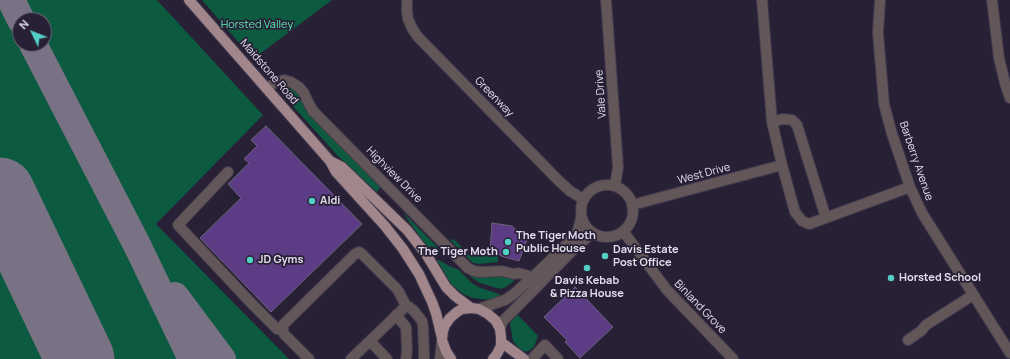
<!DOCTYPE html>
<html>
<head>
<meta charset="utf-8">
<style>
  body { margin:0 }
  #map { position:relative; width:1010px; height:359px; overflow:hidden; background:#282034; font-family:Manrope,sans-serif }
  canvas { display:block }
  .north { position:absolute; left:12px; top:12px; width:40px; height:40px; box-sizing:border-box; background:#282034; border:1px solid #726c7d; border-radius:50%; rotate:313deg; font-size:11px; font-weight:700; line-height:16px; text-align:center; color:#e2ddeb }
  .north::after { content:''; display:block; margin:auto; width:14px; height:18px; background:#55cec6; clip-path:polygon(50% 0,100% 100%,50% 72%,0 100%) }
</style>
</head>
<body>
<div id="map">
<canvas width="1010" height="359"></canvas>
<div class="north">N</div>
</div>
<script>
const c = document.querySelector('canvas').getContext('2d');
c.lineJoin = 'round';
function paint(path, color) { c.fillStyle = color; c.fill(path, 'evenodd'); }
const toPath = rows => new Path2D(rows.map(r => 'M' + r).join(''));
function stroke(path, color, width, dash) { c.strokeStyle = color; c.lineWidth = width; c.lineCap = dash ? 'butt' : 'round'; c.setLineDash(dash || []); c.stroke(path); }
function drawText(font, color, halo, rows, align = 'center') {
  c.font = font + ' Manrope,sans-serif'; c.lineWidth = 3.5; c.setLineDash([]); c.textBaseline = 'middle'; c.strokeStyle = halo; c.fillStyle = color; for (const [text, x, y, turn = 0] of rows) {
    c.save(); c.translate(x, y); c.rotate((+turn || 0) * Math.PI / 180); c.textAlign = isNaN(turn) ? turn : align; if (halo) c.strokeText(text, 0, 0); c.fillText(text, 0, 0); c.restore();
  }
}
paint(toPath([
  [0,0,157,0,263,115,156,224,289,359,0,359],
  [20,20,44,20,44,44,20,44],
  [202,0,332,0,253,59],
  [282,84,292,86,381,186,377,192,362,179,337,155,281,93,279,88],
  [404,213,439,249,440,251,439,253,438,253,432,246,428,248,410,223,404,214],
  [452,239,455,240,469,255,488,256,498,255,498,262,479,264,473,263,451,241],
  [437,260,439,260,451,267,458,269,472,283,478,287,499,294,502,297,490,300,473,298,463,294,451,284],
  [457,263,475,276,482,277,499,275,511,278,514,281,506,287,500,289,480,283,472,278],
  [517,314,538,336,534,347,529,351,523,351,519,348,513,341,510,324,512,320]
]), '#0c5a40');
stroke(toPath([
  [11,0,21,20],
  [33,44,137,245,192,359],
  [175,296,222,359]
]), '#797284', 28);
stroke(toPath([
  [0,192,80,359]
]), '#797284', 69);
const building = toPath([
  [266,126,362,224,271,312,200,238,241,198,228,184,249,163,244,159,257,146,251,140,266,126],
  [492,223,512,226,527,240,519,261,501,256,499,254,490,253,492,223],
  [575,287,613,327,580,358,565,342,567,340,544,317,575,287]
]);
paint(building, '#5c3d85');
stroke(building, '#6a6279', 1);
const minor = toPath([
  [407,0,407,12,408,19,413,30,418,37,559,181,570,191,583,199],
  [606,0,618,167,615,186],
  [762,0,772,122,782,165,795,212,802,221,809,224,910,187],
  [880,0,878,33,884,104,892,134,910,187,922,213,1010,353],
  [992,0,999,58,1005,83,1010,98],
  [267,88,276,82,284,80,291,82,299,87,304,93,309,104,313,111,468,268,474,271,480,272,502,271,514,274,518,273,526,275,531,278],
  [772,122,783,119,792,120,797,125,826,218],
  [228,172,178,225,253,305,277,329,283,330],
  '581 211a26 26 0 1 1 52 0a26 26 0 1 1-52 0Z',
  [632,205,782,165],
  [623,231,667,290,733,359],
  [405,305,409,307,414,311,422,321,423,326,424,352,424,359],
  [479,309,505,300,514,294,538,272,577,234,581,218],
  [396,315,406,327,407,351,406,359],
  [500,329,502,322,508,316,573,250,592,233],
  [908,340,921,331,926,325,973,295],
  [370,341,387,359],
  [309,359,284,334,283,330,283,325,285,323,355,254,359,252,362,254,396,288,399,292,405,304,405,307,351,359],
  [440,359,442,340],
  [532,359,545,345,558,359]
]);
const major = toPath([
  [189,0,330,161,336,172,385,226,403,249,419,274,432,302,436,313,442,338],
  [330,161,342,167,407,230,426,254,446,287,455,296,471,308],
  [501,342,524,359],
  [451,359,446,351,442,340,443,331,445,325,450,318,457,312,462,309,471,308,479,309,488,314,496,321,500,329,501,337,501,346,497,354,493,359]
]);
stroke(minor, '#423a4e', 12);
stroke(major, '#423a4e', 12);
stroke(minor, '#635658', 10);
stroke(major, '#a1878b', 10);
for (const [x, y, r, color] of [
  [312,201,4,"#55cec6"],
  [508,242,4,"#55cec6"],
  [506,252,4,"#55cec6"],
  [605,256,4,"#55cec6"],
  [250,260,4,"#55cec6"],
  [587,268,4,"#55cec6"],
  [891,278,4,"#55cec6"]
]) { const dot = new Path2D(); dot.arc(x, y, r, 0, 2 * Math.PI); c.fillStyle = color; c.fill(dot); stroke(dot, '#282034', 1.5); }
drawText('11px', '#5cecb5', '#282034', [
  ["Horsted Valley",257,25]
]);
drawText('11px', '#e2ddeb', '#282034', [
  ["Maidstone Road",269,72,49],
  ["Vale Drive",601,94,-94],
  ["Greenway",494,97,46],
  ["Barberry Avenue",916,161,71],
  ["West Drive",704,174,-15],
  ["Highview Drive",394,175,45],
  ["Binland Grove",700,307,46]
]);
drawText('bold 11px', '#e2ddeb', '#282034', [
  ["Aldi",320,201],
  ["The Tiger Moth",516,236],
  ["Public House",516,249],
  ["Davis Estate",613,250],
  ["Post Office",613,263],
  ["The Tiger Moth",498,252,"right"],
  ["JD Gyms",258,260],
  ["Horsted School",899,278],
  ["Davis Kebab",587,281,"center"],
  ["& Pizza House",587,294,"center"]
], 'left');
</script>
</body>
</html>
